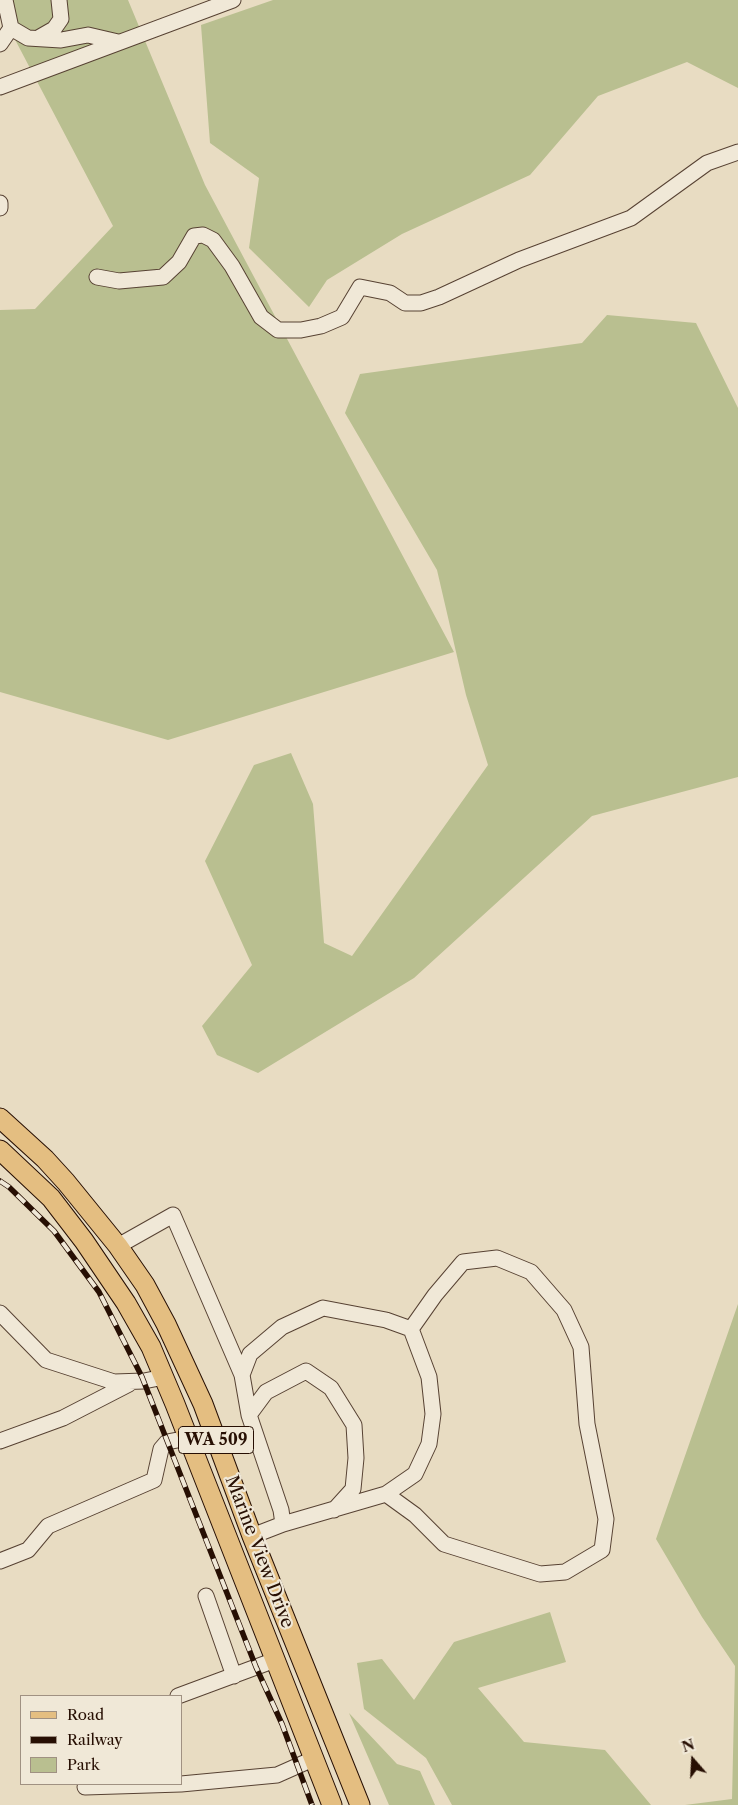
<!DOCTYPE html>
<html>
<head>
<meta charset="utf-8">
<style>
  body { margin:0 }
  #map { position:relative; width:738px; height:1805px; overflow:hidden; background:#e8dcc2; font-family:"Libre Caslon Text",serif }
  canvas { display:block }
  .legend { position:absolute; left:20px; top:1695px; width:162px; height:90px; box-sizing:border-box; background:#f0e8d7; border:1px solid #a09182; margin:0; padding:6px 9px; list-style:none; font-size:15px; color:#270f03 }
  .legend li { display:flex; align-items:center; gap:10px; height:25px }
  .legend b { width:25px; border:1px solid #a09182 }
  .north { position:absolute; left:668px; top:1735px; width:50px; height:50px; -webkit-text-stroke:4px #f0e8d7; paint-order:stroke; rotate:341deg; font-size:14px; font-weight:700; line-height:20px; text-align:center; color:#270f03 }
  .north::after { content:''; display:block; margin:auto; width:18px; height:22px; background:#270f03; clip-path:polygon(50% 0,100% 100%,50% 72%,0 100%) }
</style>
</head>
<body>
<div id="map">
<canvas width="738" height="1805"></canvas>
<ul class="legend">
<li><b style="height:6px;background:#e4be81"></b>Road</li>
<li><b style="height:6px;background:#270f03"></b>Railway</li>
<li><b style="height:14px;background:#b9bf90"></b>Park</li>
</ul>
<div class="north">N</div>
</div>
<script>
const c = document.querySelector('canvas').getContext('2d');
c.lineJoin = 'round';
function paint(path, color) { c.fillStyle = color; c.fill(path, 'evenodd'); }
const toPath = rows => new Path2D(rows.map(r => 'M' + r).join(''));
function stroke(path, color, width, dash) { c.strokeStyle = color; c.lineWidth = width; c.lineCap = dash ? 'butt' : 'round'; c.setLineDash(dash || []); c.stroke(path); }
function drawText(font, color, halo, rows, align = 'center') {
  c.font = font + ' "Libre Caslon Text",serif'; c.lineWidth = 4.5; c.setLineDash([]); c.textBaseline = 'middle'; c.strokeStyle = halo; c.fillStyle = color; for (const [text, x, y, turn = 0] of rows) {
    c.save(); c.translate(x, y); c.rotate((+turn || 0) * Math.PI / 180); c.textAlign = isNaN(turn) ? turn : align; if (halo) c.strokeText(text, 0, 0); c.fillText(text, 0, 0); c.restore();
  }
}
paint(toPath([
  [0,0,128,0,205,185,454,652,168,740,0,692,0,310,35,309,113,226,0,11],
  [273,0,738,0,738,88,687,62,598,96,530,175,402,234,327,280,309,307,249,248,259,178,210,143,201,25],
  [607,315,696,323,738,408,738,777,592,816,414,978,258,1073,217,1055,202,1026,252,965,205,861,254,765,291,753,313,804,324,943,352,956,488,765,466,695,437,570,345,413,360,374,582,343],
  [738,1304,738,1805,685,1805,732,1799,735,1666,702,1617,656,1539],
  [550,1612,566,1662,478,1688,524,1742,605,1750,651,1805,452,1805,426,1758,364,1709,357,1663,382,1659,414,1700,454,1642],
  [349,1713,397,1764,420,1771,435,1805,389,1805]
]), '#b9bf90');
const minor = toPath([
  [11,28,28,38,61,40,88,35,118,42],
  [40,37,54,29,61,19,59,0],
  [0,44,11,28,5,0],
  [0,87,233,0],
  [0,203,0,208],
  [97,277,119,281,163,277,179,262,194,236,203,235,213,240,232,266,261,317,278,330,301,330,321,326,342,317,360,287,390,293,405,303,421,303,439,297,519,260,631,218,707,163,738,152],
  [118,1246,173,1215,242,1375,249,1415,281,1510,283,1524],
  [0,1313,46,1360,114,1382,144,1381,164,1377],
  [242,1375,250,1354,282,1327,323,1308,386,1320,411,1329,429,1377,433,1414,429,1444,415,1474,386,1494,283,1524,252,1536],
  [249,1415,266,1392,306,1371,331,1388,354,1425,356,1458,353,1489,334,1510],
  [0,1441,63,1418,129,1384],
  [386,1494,415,1515,444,1544,540,1574,565,1572,602,1550,606,1519,587,1424,581,1347,564,1310,531,1272,497,1258,463,1262,435,1295,411,1329],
  [0,1561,28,1550,48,1526,154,1480,161,1449,167,1442,188,1438],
  [206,1596,234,1676],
  [178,1696,275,1660],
  [85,1787,181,1784,277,1775,313,1759]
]);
const major = toPath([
  [0,1118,45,1159,66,1182,118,1246,145,1285,166,1324,203,1404,252,1536,360,1805],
  [0,1150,51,1198,84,1241,126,1303,151,1347,175,1404,332,1805]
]);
stroke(minor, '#574233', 17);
stroke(major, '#270f03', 21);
stroke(minor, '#f0e8d7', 15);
stroke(major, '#e4be81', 19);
const rail = toPath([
  [0,1181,9,1187,54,1231,99,1292,142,1377,256,1667,282,1724,312,1805]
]);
stroke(rail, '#270f03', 5.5);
stroke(rail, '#f0e8d7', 4, [11]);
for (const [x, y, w] of [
  [216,1440,75]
]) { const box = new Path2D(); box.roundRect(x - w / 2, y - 13.5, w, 27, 4); c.fillStyle = '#f0e8d7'; c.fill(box); stroke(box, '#270f03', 1); }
drawText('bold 16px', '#270f03', null, [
  ["WA 509",216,1440]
]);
drawText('18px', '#270f03', '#f0e8d7', [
  ["Marine View Drive",259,1552,69]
]);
</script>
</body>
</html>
